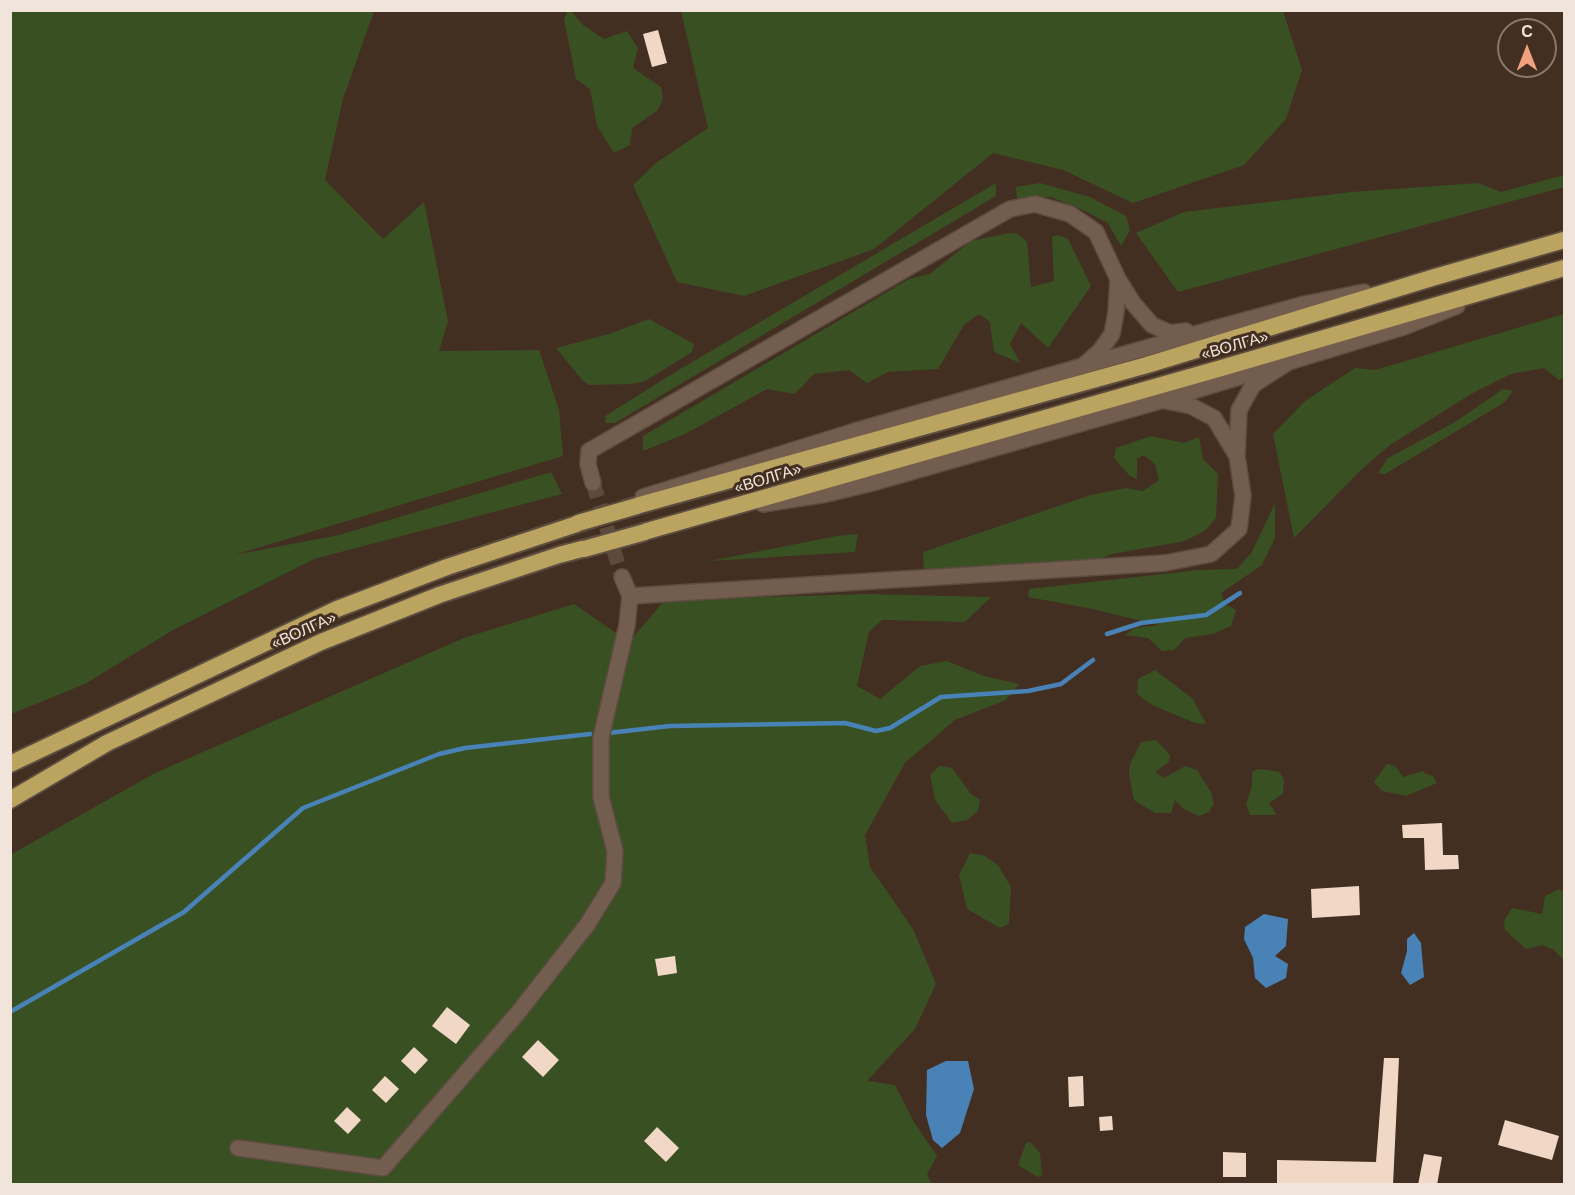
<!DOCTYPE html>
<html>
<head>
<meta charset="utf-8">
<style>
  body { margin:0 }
  #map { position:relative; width:1575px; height:1195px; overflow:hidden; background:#432f21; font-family:Helvetica,sans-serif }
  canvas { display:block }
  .frame { position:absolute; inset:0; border:12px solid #f1e4db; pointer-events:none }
  .north { position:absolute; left:1497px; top:18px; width:60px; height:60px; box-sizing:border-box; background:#432f21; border:2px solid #89776b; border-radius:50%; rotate:0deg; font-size:16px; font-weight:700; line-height:24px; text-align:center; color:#f1e4db }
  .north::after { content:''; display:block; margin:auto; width:21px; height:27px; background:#f2a17e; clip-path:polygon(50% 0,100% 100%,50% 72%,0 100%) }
</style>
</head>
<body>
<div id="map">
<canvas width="1575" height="1195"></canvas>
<div class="frame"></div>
<div class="north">С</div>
</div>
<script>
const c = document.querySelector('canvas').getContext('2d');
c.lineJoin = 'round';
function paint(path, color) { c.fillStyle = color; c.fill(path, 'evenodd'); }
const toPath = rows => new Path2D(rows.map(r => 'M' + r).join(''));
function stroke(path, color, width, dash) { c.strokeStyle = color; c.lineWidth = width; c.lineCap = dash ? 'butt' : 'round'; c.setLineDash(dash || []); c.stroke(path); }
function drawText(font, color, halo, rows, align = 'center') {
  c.font = font + ' Helvetica,sans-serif'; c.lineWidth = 6; c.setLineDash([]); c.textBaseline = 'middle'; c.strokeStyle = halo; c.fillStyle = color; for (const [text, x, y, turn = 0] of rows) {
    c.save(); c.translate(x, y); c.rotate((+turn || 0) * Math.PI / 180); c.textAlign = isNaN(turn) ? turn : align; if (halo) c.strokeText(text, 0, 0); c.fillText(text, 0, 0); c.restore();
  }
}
paint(toPath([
  [11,10,374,11,343,99,325,180,383,239,424,202,448,321,439,351,539,350,559,410,563,456,234,555,339,535,551,472,562,494,314,559,173,630,85,684,11,714],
  [568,10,571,11,583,25,604,39,627,31,638,48,633,68,661,87,663,99,658,110,632,128,630,145,614,153,597,126,590,89,576,79,564,19],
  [681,11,1283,11,1302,70,1286,119,1244,165,1133,203,1063,170,993,153,874,249,744,296,677,282,633,185,656,163,708,128],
  [1564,175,1564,187,1178,292,1136,233,1184,212,1352,192,1478,183,1501,192],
  [996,183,996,196,615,423,606,423,605,416,677,371],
  [1040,183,1090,197,1126,216,1130,230,1121,246,1108,223,1081,209,1051,197,1017,199,1016,187],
  [1010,233,1018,234,1027,242,1031,287,1054,281,1052,237,1058,235,1068,239,1091,286,1048,348,1021,323,1010,344,1020,363,994,352,990,322,979,314,964,325,938,369,888,372,867,383,849,370,814,374,795,394,767,389,685,434,643,451,643,436,909,279,930,274,971,241],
  [1564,314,1564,378,1559,380,1544,368,1511,374,1471,394,1390,445,1362,469,1294,538,1273,434,1305,401,1355,368,1375,370],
  [649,319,694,344,692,352,645,381,632,384,589,385,582,380,556,348,609,334],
  [1503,389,1513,391,1505,402,1385,474,1378,473,1388,458,1455,422],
  [1151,436,1184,443,1199,437,1203,459,1218,474,1216,518,1206,530,1185,541,1112,554,1097,560,924,570,923,552,1091,495,1126,488,1143,491,1159,480,1155,464,1144,455,1137,459,1137,479,1130,476,1114,458,1116,448],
  [1275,503,1275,538,1262,565,1221,593,1225,604,1236,610,1231,626,1213,634,1185,638,1174,650,1162,651,1148,638,1125,635,1135,628,1159,625,1088,608,1028,597,1029,589,1199,570,1237,569,1252,552],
  [858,534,855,552,710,561,837,536],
  [866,594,991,597,965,622,882,620,869,632,857,686,880,699,920,666,947,661,984,676,1019,684,1006,700,955,720,905,763,865,835,870,867,913,929,936,984,915,1029,867,1081,895,1085,914,1122,937,1156,927,1174,932,1184,11,1184,10,855,155,773,464,638,574,604,629,642,665,600],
  [1155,670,1193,699,1206,724,1195,723,1152,705,1137,694,1138,679],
  [1156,740,1170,755,1169,762,1155,772,1164,778,1185,766,1197,770,1211,792,1214,804,1209,812,1199,816,1184,809,1175,800,1171,813,1155,813,1134,800,1129,774,1130,764,1141,742],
  [1387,764,1395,766,1403,777,1423,771,1426,774,1433,776,1437,783,1406,796,1382,791,1374,782],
  [939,766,952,768,971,794,980,800,978,811,967,820,952,823,935,800,930,775],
  [1258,769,1280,772,1284,780,1283,794,1269,803,1277,815,1250,815,1246,804,1252,786,1252,772],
  [970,853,985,856,998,865,1011,887,1009,924,1000,928,967,909,959,875],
  [1559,889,1564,892,1564,961,1554,950,1542,945,1526,949,1505,930,1504,921,1512,908,1542,914,1545,896],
  [1030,1142,1040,1153,1042,1176,1038,1177,1018,1165,1026,1143]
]), '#395023');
paint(toPath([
  [1264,914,1288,919,1286,946,1275,956,1288,964,1286,978,1266,988,1255,978,1253,958,1244,939,1245,927],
  [1414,933,1421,943,1424,977,1410,985,1401,973,1407,951,1407,939],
  [946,1061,968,1061,974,1089,960,1133,942,1148,933,1140,926,1115,927,1070]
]), '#4982b7');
stroke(toPath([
  [1107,634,1141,623,1206,615,1240,593],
  [608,733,670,726,845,723,876,731,890,728,941,697,1028,691,1061,684,1093,660],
  [10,1012,184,912,303,808,439,754,465,748,590,734]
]), '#4982b7', 4.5);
paint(toPath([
  [658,30,667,63,652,67,643,34],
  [1442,823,1443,855,1458,855,1459,869,1425,870,1424,838,1403,838,1402,825],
  [1359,886,1360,915,1312,918,1311,889],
  [675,956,677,973,658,976,655,959],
  [447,1007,470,1025,456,1044,432,1026],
  [538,1040,559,1060,543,1077,522,1057],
  [414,1047,428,1060,415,1074,401,1061],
  [1384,1058,1399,1058,1393,1185,1277,1185,1277,1160,1376,1162],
  [385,1076,399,1089,386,1103,372,1090],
  [1083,1076,1084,1106,1069,1107,1068,1077],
  [347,1107,361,1120,348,1134,334,1121],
  [1112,1116,1113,1130,1100,1131,1099,1117],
  [1505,1120,1559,1136,1552,1160,1498,1145],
  [657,1127,679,1148,666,1162,644,1141],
  [1223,1152,1246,1153,1246,1177,1223,1177],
  [1424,1154,1442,1157,1437,1185,1418,1185]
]), '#f1d7c5');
stroke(toPath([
  [593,483,622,577]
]), '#5d4a3d', 15, [15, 8]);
const minor = toPath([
  [1085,364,1100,351,1112,334,1116,312,1118,279],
  [1166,401,1191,406,1214,418,1237,456],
  [593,483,588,464,589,451,1010,209,1035,204,1070,214,1096,232,1118,279,1133,303,1152,325,1170,333,1186,331],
  [643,497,855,431,1213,329,1305,304,1364,292],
  [763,504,827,494,872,483,1163,400,1404,327,1457,306],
  [622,577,630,596,1165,563,1211,554,1239,529,1243,496,1237,456,1239,410,1253,385,1287,363],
  [238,1148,383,1168,517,1014,587,925,613,883,615,851,601,797,601,738,627,625,630,596]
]);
const trunk = toPath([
  [625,509,1147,365,1435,277,1564,240],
  [633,535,1218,369,1564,268],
  [10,764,337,609,447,567,592,519],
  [10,800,107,743,321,642,439,595,559,555,597,545]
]);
stroke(minor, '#5d4c40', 18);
stroke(trunk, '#5d4c40', 20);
stroke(minor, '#735d4e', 15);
stroke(trunk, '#bba460', 16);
const trunkBridge = toPath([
  [578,523,637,506],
  [584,549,645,532]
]);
stroke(trunkBridge, '#5d4c40', 20, []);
stroke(trunkBridge, '#bba460', 16);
drawText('16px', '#f1e4db', '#432f21', [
  ["«ВОЛГА»",1235,346,-16],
  ["«ВОЛГА»",768,479,-17],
  ["«ВОЛГА»",304,631,-24]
]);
</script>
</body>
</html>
